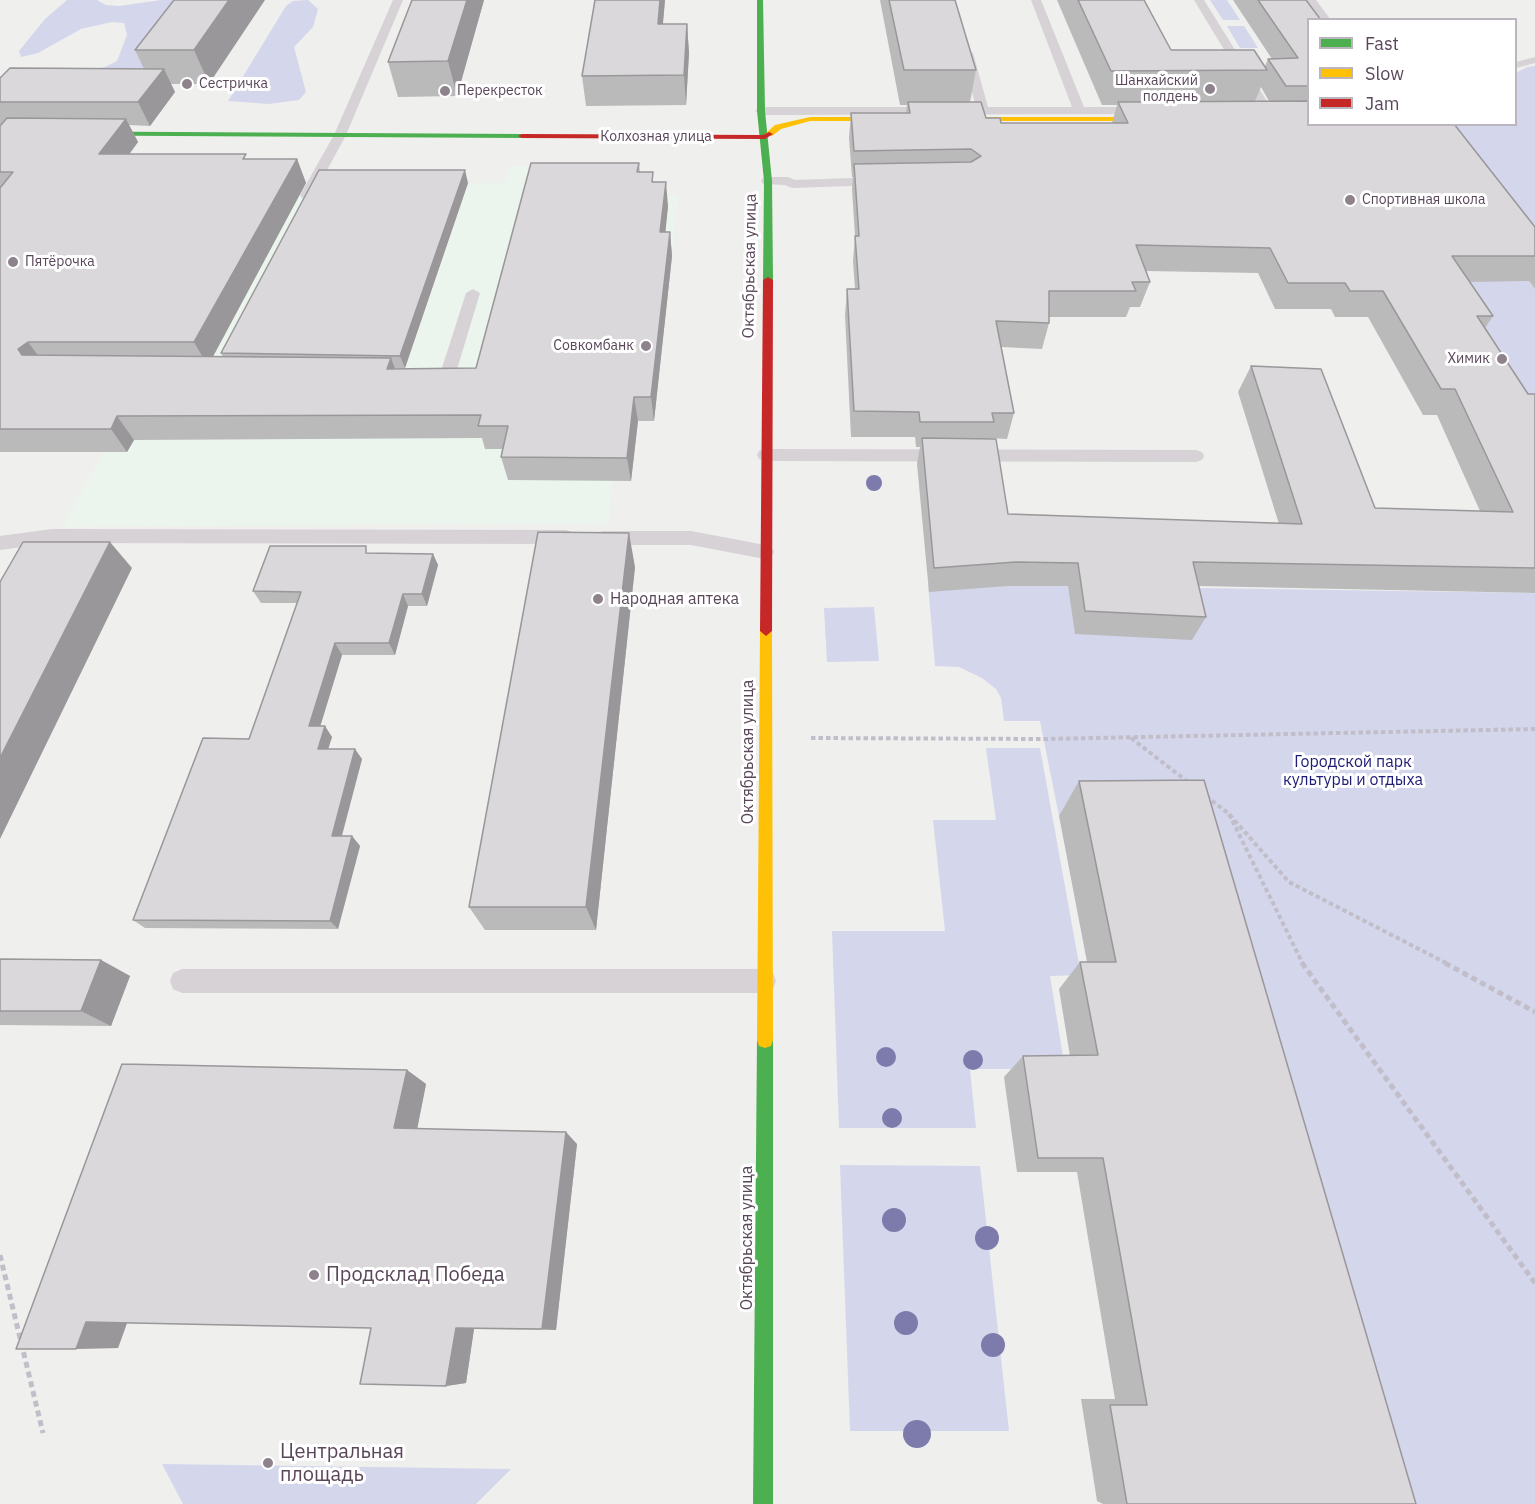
<!DOCTYPE html>
<html>
<head>
<meta charset="utf-8">
<style>
  body { margin:0 }
  #map { position:relative; width:1535px; height:1504px; overflow:hidden; background:#efefee; font-family:"IBM Plex Sans",sans-serif }
  canvas { display:block }
  .legend { position:absolute; left:1307px; top:18px; width:210px; height:108px; box-sizing:border-box; background:#fff; border:2px solid #bdb5bd; margin:0; padding:8px 10px; list-style:none; font-size:18px; color:#594759 }
  .legend li { display:flex; align-items:center; gap:12px; height:30px }
  .legend b { width:30px; border:2px solid #bdb5bd }
</style>
</head>
<body>
<div id="map">
<canvas width="1535" height="1504"></canvas>
<ul class="legend">
<li><b style="height:8px;background:#4caf50"></b>Fast</li>
<li><b style="height:8px;background:#ffc107"></b>Slow</li>
<li><b style="height:8px;background:#c62828"></b>Jam</li>
</ul>
</div>
<script>
const c = document.querySelector('canvas').getContext('2d');
c.lineJoin = 'round';
function paint(path, color) { c.fillStyle = color; c.fill(path, 'evenodd'); }
const toPath = rows => new Path2D(rows.map(r => 'M' + r).join(''));
function stroke(path, color, width, dash) { c.strokeStyle = color; c.lineWidth = width; c.lineCap = dash ? 'butt' : 'round'; c.setLineDash(dash || []); c.stroke(path); }
function drawText(font, color, halo, rows, align = 'center') {
  c.font = font + ' "IBM Plex Sans",sans-serif'; c.lineWidth = 6; c.setLineDash([]); c.textBaseline = 'middle'; c.strokeStyle = halo; c.fillStyle = color; for (const [text, x, y, turn = 0] of rows) {
    c.save(); c.translate(x, y); c.rotate((+turn || 0) * Math.PI / 180); c.textAlign = isNaN(turn) ? turn : align; if (halo) c.strokeText(text, 0, 0); c.fillText(text, 0, 0); c.restore();
  }
}
paint(toPath([
  [510,166,608,166,640,195,678,196,654,421,626,421,613,481,608,523,63,527,109,440,268,183,503,183,505,181]
]), '#ebf5ed');
paint(toPath([
  [67,0,97,0,106,5,119,6,161,0,181,0,153,77,90,70,105,67,117,61,127,35,124,23,112,22,81,29,38,53,21,57,19,51,45,19],
  [308,0,318,9,313,27,294,47,306,92,299,100,269,104,228,101,286,6,293,1],
  [1210,0,1227,0,1240,20,1223,20],
  [1227,26,1244,26,1258,48,1240,48],
  [1535,66,1535,261,1448,125,1516,124,1516,73,1527,67],
  [1450,261,1529,281,1535,289,1535,457],
  [928,584,1535,593,1535,1504,1362,1504,1176,816,1059,816,1040,721,1004,721,1001,698,996,689,982,678,959,667,935,666],
  [874,607,879,661,827,662,824,608],
  [986,748,1040,748,1081,975,1050,976,1065,1069,970,1069,976,1128,839,1128,832,931,945,931,933,820,996,820],
  [840,1165,980,1166,1009,1431,850,1431],
  [162,1464,511,1469,476,1504,183,1504]
]), '#d4d6ec');
stroke(toPath([
  [811,738,1044,739,1535,729],
  [1131,738,1188,782],
  [1206,796,1229,814,1289,882,1448,964],
  [1229,814,1303,964]
]), '#c1beca', 4, [4.5, 3]);
stroke(toPath([
  [1302,963,1535,1283],
  [1445,963,1535,1012],
  [0,1255,43,1433]
]), '#c1beca', 5, [6, 4]);
paint(toPath([
  [393,0,403,0,346,135,312,198,302,198,300,195,334,135,393,0],
  [1031,0,1041,0,1084,107,1144,107,1148,108,1148,114,761,115,755,111,761,107,976,107,961,53,967,50,973,53,988,107,1072,107,1031,0],
  [1194,0,1204,0,1278,119,1276,122,1268,122,1266,119,1194,0],
  [1306,0,1316,0,1331,20,1320,20,1306,0],
  [1535,57,1535,63,1516,68,1516,62,1535,57],
  [768,177,788,177,795,180,880,177,887,181,880,185,792,188,785,185,763,184,761,181,763,178,768,177],
  [473,289,480,293,455,376,447,381,420,379,418,375,420,371,441,371,466,293,473,289],
  [765,449,1196,450,1202,452,1204,456,1202,460,1196,462,765,461,759,459,757,455,759,451,765,449],
  [52,529,566,530,572,532,575,537,572,542,566,544,52,543,0,550,0,536,52,529],
  [603,531,691,531,765,545,771,547,774,552,771,557,765,559,691,545,603,545,597,543,594,538,597,533,603,531],
  [182,969,764,969,773,973,776,981,773,989,764,993,182,993,173,989,170,981,173,973,182,969]
]), '#d6d2d6');
paint(toPath([
  [757,0,763,0,765,111,772,181,773,280,768,283,763,280,764,181,757,111,757,0],
  [0,131,522,134,526,136,522,138,0,135,0,131],
  [765,1032,771,1034,773,1040,773,1504,753,1504,757,1040,759,1034,765,1032]
]), '#4caf50');
paint(toPath([
  [810,117,894,117,898,119,894,121,810,121,781,129,772,136,765,134,775,125,810,117],
  [954,117,1158,117,1162,119,1158,121,951,121,951,117,954,117],
  [766,626,772,631,773,1040,771,1046,765,1048,759,1046,757,1040,760,631,766,626]
]), '#ffc107');
paint(toPath([
  [769,132,773,134,765,139,522,138,518,136,522,134,763,135,769,132],
  [768,277,773,280,772,631,766,636,760,631,763,280,768,277]
]), '#c62828');
c.fillStyle = '#7d7bac';
for (const [x, y, r] of [
  [874,483,8],
  [886,1057,10],
  [973,1060,10],
  [892,1118,10],
  [894,1220,12],
  [987,1238,12],
  [906,1323,12],
  [993,1345,12],
  [917,1434,14]
]) { c.beginPath(); c.arc(x, y, r, 0, 2 * Math.PI); c.fill(); }
paint(toPath([
  [174,0,209,84,171,84,175,92,150,126,129,125,138,142,129,154,248,159,297,159,306,183,212,357,223,357,221,353,468,183,405,368,395,368,395,369,476,368,639,163,640,172,655,182,668,206,665,232,670,232,672,256,654,421,638,421,631,481,508,480,501,457,502,449,485,449,482,438,134,440,127,452,0,452,0,126,1,125,0,125,0,78,144,69,135,50],
  [412,0,484,0,457,96,398,97,388,62],
  [595,0,665,0,663,24,687,24,689,53,686,105,586,106,582,76],
  [880,0,955,0,976,70,970,102,986,118,1001,123,1112,123,1117,105,1102,105,1057,0,1144,0,1171,50,1265,66,1268,59,1272,59,1233,0,1306,0,1308,20,1308,124,1535,227,1535,289,1529,281,1470,282,1493,316,1485,328,1528,394,1535,394,1535,593,1199,586,1206,617,1192,640,1075,634,1068,586,1008,586,929,592,917,464,920,447,916,447,915,437,851,437,845,315,847,289,855,289,853,261,855,236,852,189,853,177,852,177,849,138,851,113,906,113,907,105,900,105],
  [1261,87,1269,101,1255,101],
  [1146,271,1258,273,1275,309,1331,309,1335,317,1368,317,1423,415,1437,415,1480,511,1375,508,1251,366,1238,392,1279,524,1008,514,990,438,1007,439,1014,413,1001,347,1042,349,1049,323,1049,317,1126,317,1130,307,1140,307,1150,282],
  [370,553,433,554,438,565,427,606,408,606,395,655,342,655,320,726,332,737,328,749,362,759,342,836,352,836,360,846,338,929,145,928,133,920,249,739,297,603,261,603,253,591],
  [635,567,596,930,485,930,469,907],
  [1079,781,1416,1504,1103,1504,1097,1501,1081,1399,1115,1399,1077,1172,1017,1172,1004,1077,1023,1056,1070,1056,1059,989,1080,962,1087,962,1059,816],
  [0,959,101,960,130,976,111,1026,0,1025],
  [407,1070,426,1084,417,1129,577,1144,556,1330,474,1329,466,1383,446,1386,371,1328,127,1323,118,1348,16,1349]
]), '#bbbabb');
paint(toPath([
  [229,0,265,0,209,84,194,50],
  [467,0,484,0,457,96,448,61],
  [660,0,665,0,660,53,658,24],
  [687,24,689,53,686,105,684,75],
  [164,69,175,92,150,126,138,102],
  [126,119,138,142,112,178,99,154],
  [297,159,306,183,208,366,194,342],
  [465,170,468,183,405,368,400,356],
  [666,182,668,206,663,256,660,232],
  [670,232,672,256,654,421,651,397],
  [28,342,46,366,22,355,18,349],
  [391,358,400,382,387,369],
  [634,397,638,421,631,481,627,458],
  [117,416,134,440,127,452,111,429],
  [629,533,635,567,596,930,586,907],
  [110,542,132,568,0,839,0,758],
  [433,554,438,565,427,606,422,594],
  [403,594,408,606,395,655,389,643],
  [335,643,342,655,317,737,309,726],
  [325,726,332,737,325,759,318,749],
  [355,749,362,759,339,846,332,836],
  [352,836,360,846,338,929,330,921],
  [101,960,130,976,111,1026,81,1011],
  [407,1070,426,1084,415,1140,394,1128],
  [566,1132,577,1144,556,1330,542,1329],
  [86,1322,127,1323,118,1348,76,1349],
  [456,1328,474,1329,466,1383,446,1386]
]), '#999799');
const building = toPath([
  [174,0,229,0,194,50,135,50,174,0],
  [412,0,467,0,448,61,388,62,412,0],
  [595,0,660,0,658,24,687,24,684,75,582,76,595,0],
  [889,0,955,0,976,70,904,70,889,0],
  [1078,0,1144,0,1171,50,1254,50,1267,70,1111,71,1078,0],
  [1258,0,1306,0,1321,20,1308,20,1308,86,1286,86,1268,59,1298,58,1258,0],
  [10,68,164,69,138,102,0,102,0,78,10,68],
  [1308,101,1308,124,1454,124,1535,227,1535,256,1452,256,1493,316,1477,316,1528,394,1535,394,1535,568,1193,562,1206,617,1085,611,1078,563,1016,562,934,568,922,438,996,439,1008,514,1302,524,1251,366,1321,369,1375,508,1513,512,1455,389,1441,389,1383,291,1350,291,1345,283,1288,283,1270,248,1136,245,1150,282,1132,282,1136,291,1049,291,1049,323,996,321,1014,413,992,413,994,422,920,422,919,412,854,411,847,289,859,289,855,236,859,236,854,164,971,162,981,156,971,149,854,151,851,113,910,113,908,102,981,102,986,118,1000,118,1001,123,1128,123,1118,102,1308,101],
  [7,118,126,119,99,154,246,154,243,159,297,159,194,342,28,342,18,349,22,355,391,358,387,369,476,368,531,163,639,163,637,172,653,172,652,182,666,182,660,232,670,232,651,397,634,397,627,458,501,457,508,426,478,426,481,415,117,416,111,429,0,429,0,188,13,172,0,172,0,126,7,118],
  [319,170,465,170,400,356,221,353,319,170],
  [538,532,629,533,586,907,469,907,538,532],
  [23,542,110,542,0,758,0,582,23,542],
  [270,546,366,546,366,553,433,554,422,594,403,594,389,643,335,643,309,726,325,726,318,749,355,749,332,836,352,836,330,921,133,920,203,738,249,739,301,592,253,591,270,546],
  [1204,780,1416,1504,1127,1504,1110,1405,1147,1405,1103,1158,1038,1158,1023,1056,1098,1055,1080,962,1116,962,1079,781,1204,780],
  [0,959,101,960,81,1011,0,1011,0,959],
  [122,1064,407,1070,394,1128,566,1132,542,1329,456,1328,446,1386,360,1384,371,1328,86,1322,76,1349,16,1349,122,1064]
]);
paint(building, '#dad8da');
stroke(building, '#999799', 1.5);
for (const [x, y, r, color] of [
  [187,84,6,"#8e828d"],
  [1210,89,6,"#8e828d"],
  [445,91,6,"#8e828d"],
  [1350,200,6,"#8e828d"],
  [13,262,6,"#8e828d"],
  [646,346,6,"#8e828d"],
  [1502,359,6,"#8e828d"],
  [598,599,6,"#8e828d"],
  [314,1275,6,"#8e828d"],
  [268,1463,6,"#8e828d"]
]) { const dot = new Path2D(); dot.arc(x, y, r, 0, 2 * Math.PI); c.fillStyle = color; c.fill(dot); stroke(dot, '#fff', 2); }
drawText('14px', '#594759', '#fff', [
  ["Шанхайский",1198,81,"right"],
  ["полдень",1198,97,"right"],
  ["Сестричка",199,84],
  ["Перекресток",457,91],
  ["Спортивная школа",1362,200],
  ["Пятёрочка",25,262],
  ["Совкомбанк",634,346,"right"],
  ["Химик",1490,359,"right"]
], 'left');
drawText('14px', '#594759', '#fff', [
  ["Колхозная улица",656,137]
]);
drawText('16px', '#594759', '#fff', [
  ["Октябрьская улица",750,266,-89],
  ["Октябрьская улица",748,752,-90],
  ["Октябрьская улица",747,1238,-90]
]);
drawText('16px', '#594759', '#fff', [
  ["Народная аптека",610,599]
], 'left');
drawText('16px', '#1f1c76', '#fff', [
  ["Городской парк",1353,762],
  ["культуры и отдыха",1353,780]
]);
drawText('20px', '#594759', '#fff', [
  ["Продсклад Победа",326,1275],
  ["Центральная",280,1452],
  ["площадь",280,1475]
], 'left');
</script>
</body>
</html>
